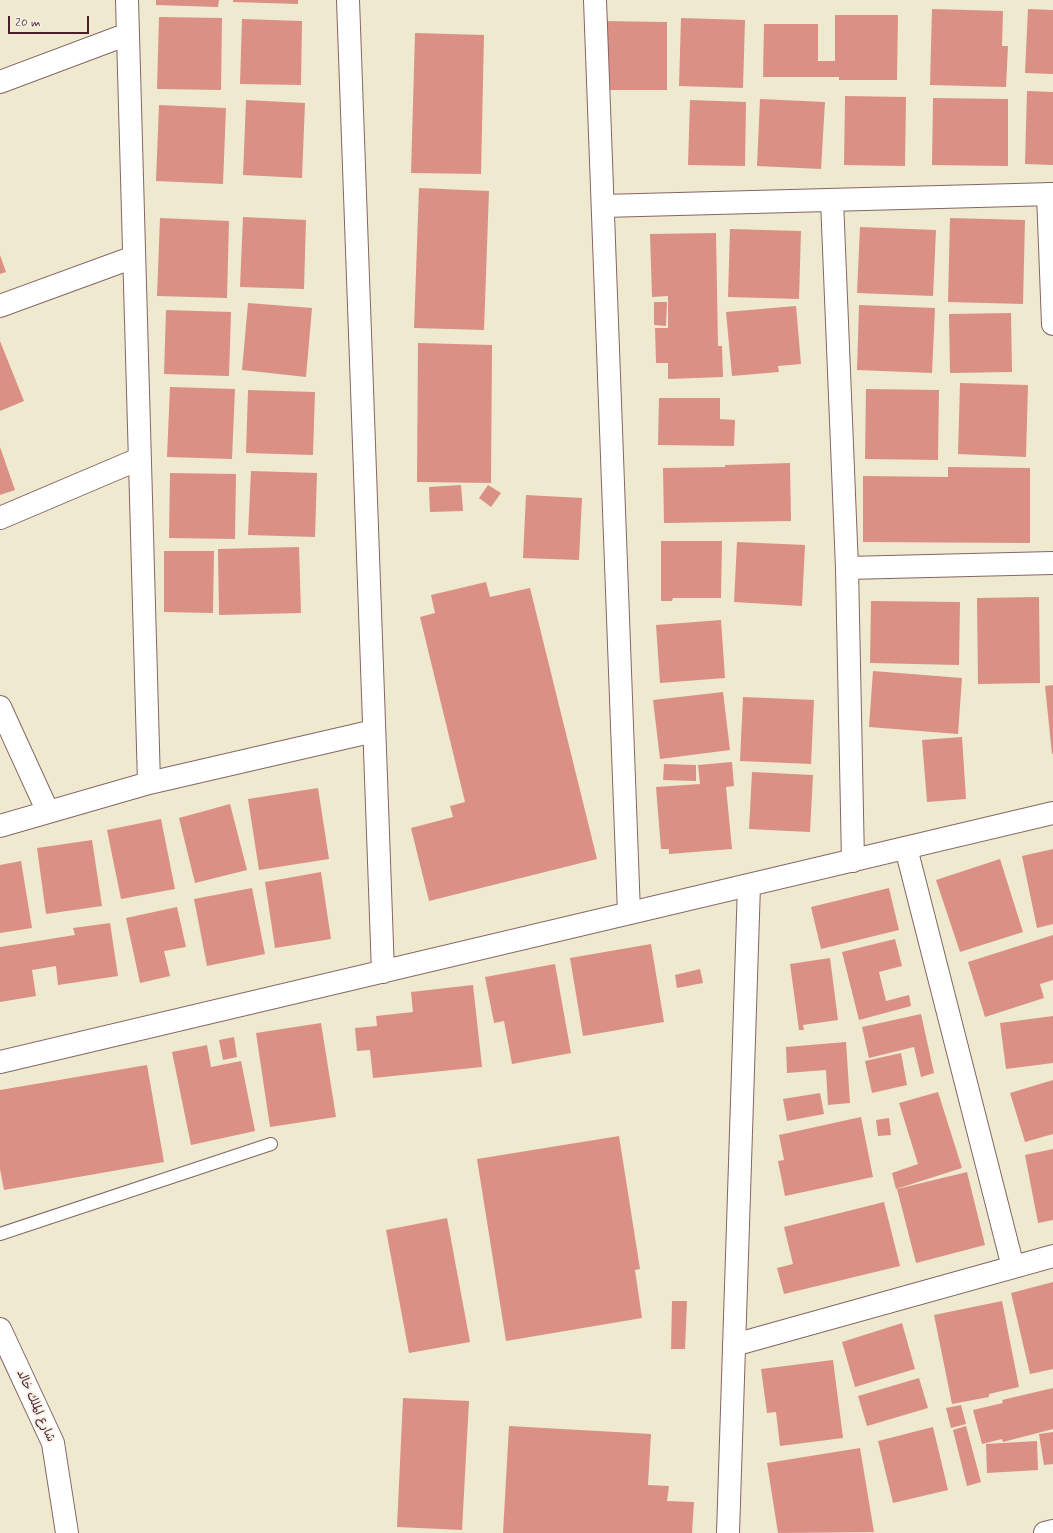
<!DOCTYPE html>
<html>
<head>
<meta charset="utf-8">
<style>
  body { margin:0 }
  #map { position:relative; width:1053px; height:1533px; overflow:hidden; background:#efe9cf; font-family:Mynerve,sans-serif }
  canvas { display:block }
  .scale { position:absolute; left:8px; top:16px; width:81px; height:18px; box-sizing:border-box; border:2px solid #4a1f2b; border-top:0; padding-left:5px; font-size:12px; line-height:14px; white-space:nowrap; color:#4a1f2b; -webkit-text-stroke:3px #f7f3e8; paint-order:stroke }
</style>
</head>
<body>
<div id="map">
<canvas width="1053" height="1533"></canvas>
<div class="scale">20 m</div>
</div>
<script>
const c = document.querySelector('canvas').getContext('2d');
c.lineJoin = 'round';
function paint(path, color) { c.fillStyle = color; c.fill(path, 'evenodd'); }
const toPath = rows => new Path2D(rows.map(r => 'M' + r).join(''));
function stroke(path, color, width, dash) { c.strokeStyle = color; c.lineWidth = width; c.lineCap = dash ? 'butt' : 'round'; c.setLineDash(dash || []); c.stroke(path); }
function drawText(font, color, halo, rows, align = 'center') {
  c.font = font + ' Mynerve,"Playpen Sans Arabic",sans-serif'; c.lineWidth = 4; c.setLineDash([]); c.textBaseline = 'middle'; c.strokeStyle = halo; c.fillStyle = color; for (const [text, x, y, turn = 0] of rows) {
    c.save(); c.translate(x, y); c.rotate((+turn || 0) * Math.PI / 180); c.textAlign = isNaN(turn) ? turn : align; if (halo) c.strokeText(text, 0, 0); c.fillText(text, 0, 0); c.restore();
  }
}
paint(toPath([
  [156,0,219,0,218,7,156,5],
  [233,0,298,0,298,4,233,2],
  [932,9,1003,11,1002,46,1008,46,1006,87,930,85],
  [1028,9,1053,10,1053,74,1025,73],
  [835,15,898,15,897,80,839,80,839,77,763,77,764,24,818,24,818,61,835,61],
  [159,17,222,18,221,90,157,89],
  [681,18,745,20,743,88,679,86],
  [242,19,302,21,301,85,240,84],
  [600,21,667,22,667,90,599,90],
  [415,33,484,35,481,174,411,173],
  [1027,91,1053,92,1053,165,1025,164],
  [845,96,906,97,905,166,844,165],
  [933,98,1008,99,1008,166,932,165],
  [760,99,825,102,821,169,757,166],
  [246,100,305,103,302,178,243,175],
  [690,100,746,102,745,166,688,165],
  [159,105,226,108,223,184,156,181],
  [419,188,489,191,484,330,414,328],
  [243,217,306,220,304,289,240,287],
  [160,218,229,221,227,298,157,296],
  [950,218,1025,220,1023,304,948,302],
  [860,227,936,230,933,296,857,293],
  [730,229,801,231,799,299,728,297],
  [716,233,718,346,722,346,723,377,668,379,668,363,656,363,655,328,668,328,668,296,652,297,650,234],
  [0,255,6,272,0,274],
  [654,302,667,302,666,326,654,325],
  [248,303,312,308,306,377,242,370],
  [859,305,935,308,932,373,857,370],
  [796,306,801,364,778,366,779,372,732,376,726,312],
  [166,310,231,312,229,376,164,374],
  [1011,313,1012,372,950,373,949,314],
  [0,341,24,401,0,411],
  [418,343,492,345,491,483,417,482],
  [960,383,1028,385,1026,457,958,454],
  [170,387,235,389,232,459,167,457],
  [866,389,939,390,938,460,865,459],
  [248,390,315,392,313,455,246,453],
  [659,398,720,398,720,419,735,420,734,446,658,445],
  [0,447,15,490,0,495],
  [790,463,791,521,664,523,663,468,725,467,725,465],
  [948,467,1030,468,1030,543,863,542,863,476,948,477],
  [251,471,317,473,315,537,248,535],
  [170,473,236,474,235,539,169,538],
  [461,485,463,511,430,512,429,487],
  [488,485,501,493,491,507,479,498],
  [526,495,582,498,579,560,523,558],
  [661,541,722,541,721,598,673,598,672,601,661,601],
  [737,542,805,545,802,606,734,602],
  [299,547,301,613,219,615,218,549],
  [164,551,214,551,213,613,164,612],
  [486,582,490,597,530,588,597,859,429,901,411,828,453,817,450,806,465,802,420,617,435,613,431,595],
  [1039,597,1040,683,978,684,977,598],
  [871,601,960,602,959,665,870,663],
  [721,620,725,678,660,683,656,625],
  [873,671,962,678,958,734,869,727],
  [1053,685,1053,754,1052,754,1045,686],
  [723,692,730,750,660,759,653,700],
  [743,697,814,700,811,764,740,761],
  [962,737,966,799,927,802,922,740],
  [732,762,734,786,726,787,732,849,669,854,669,849,661,849,656,787,700,784,698,765],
  [664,764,696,765,696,781,663,780],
  [752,772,813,775,810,832,749,829],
  [318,788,329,859,259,870,248,799],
  [230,804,247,870,195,883,179,818],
  [161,819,175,889,121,899,107,830],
  [92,840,102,906,46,914,37,848],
  [1053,849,1053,924,1037,928,1022,856],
  [1000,859,1023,932,960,952,936,880],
  [21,861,32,928,0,933,0,865],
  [321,872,331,939,275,948,265,882],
  [252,888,265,954,207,966,194,899],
  [889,888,899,930,821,949,811,907],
  [177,907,186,947,164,951,170,976,140,983,126,918],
  [110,923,118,976,58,985,56,966,32,970,36,996,0,1002,0,947,75,935,73,928],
  [1053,935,1053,980,1040,984,1044,998,985,1017,968,962],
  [895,939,902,966,879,972,886,1001,909,995,911,1006,859,1020,842,952],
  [651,944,664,1022,583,1036,570,958],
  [830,958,838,1020,803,1025,804,1030,799,1030,790,964],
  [555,964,571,1053,512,1064,504,1021,494,1023,485,977],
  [700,969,703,983,677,988,675,975],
  [473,985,482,1067,373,1078,370,1050,357,1051,355,1028,377,1026,376,1016,413,1012,411,992],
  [921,1014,934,1073,921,1077,914,1047,869,1058,862,1027],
  [1053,1016,1053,1063,1006,1069,1000,1023],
  [321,1023,336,1117,270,1127,256,1033],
  [234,1037,237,1057,223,1060,219,1040],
  [846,1042,850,1103,828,1105,826,1070,787,1073,786,1047],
  [207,1045,211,1067,241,1061,255,1131,191,1145,172,1052],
  [901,1053,907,1085,872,1093,865,1061],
  [147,1065,164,1162,4,1190,0,1169,0,1090],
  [1053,1080,1053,1134,1025,1142,1010,1093],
  [938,1092,962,1168,896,1189,892,1173,918,1164,899,1103],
  [820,1093,824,1114,787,1121,783,1099],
  [861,1117,873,1177,785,1196,778,1161,784,1160,779,1135],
  [889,1118,891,1135,878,1136,876,1120],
  [619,1136,640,1269,635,1270,642,1318,506,1341,477,1159],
  [1053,1149,1053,1220,1038,1223,1025,1155],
  [967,1172,985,1245,916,1263,897,1189],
  [884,1202,900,1266,784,1294,777,1268,793,1264,784,1227],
  [447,1218,470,1342,409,1353,386,1230],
  [1053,1282,1053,1369,1030,1374,1011,1293],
  [672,1301,687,1301,685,1349,671,1349],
  [1002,1301,1019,1387,989,1394,989,1397,952,1404,934,1315],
  [902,1323,915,1369,855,1387,842,1342],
  [833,1360,843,1438,780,1446,776,1412,767,1413,761,1369],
  [919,1378,928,1408,867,1426,858,1396],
  [1053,1388,1053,1429,1003,1442,1002,1439,982,1444,973,1410,1003,1403,1002,1400],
  [403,1398,469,1401,462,1530,397,1527],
  [961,1405,966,1424,951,1428,946,1408],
  [509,1426,651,1434,648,1485,669,1486,667,1501,694,1502,692,1533,503,1533],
  [966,1426,981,1482,967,1486,953,1430],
  [933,1427,948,1490,893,1503,878,1441],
  [1053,1432,1053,1464,1044,1465,1039,1434],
  [1037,1441,1038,1470,987,1473,986,1444],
  [860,1448,874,1532,778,1533,767,1463]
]), '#db9086');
const service = toPath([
  [0,1234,271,1144]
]);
const minor = toPath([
  [595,0,629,913],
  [0,82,128,34],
  [1048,194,1053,324],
  [832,200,847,568,1053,563],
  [603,206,1053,194],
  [0,306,134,257],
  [0,518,139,459],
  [847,568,853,861],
  [0,707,48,812],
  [149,783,374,731],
  [0,826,149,783,127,0],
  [906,848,1013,1267],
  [734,1345,1053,1256]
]);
const tertiary = toPath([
  [348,0,383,972],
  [0,1062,1053,813],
  [728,1533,749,885],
  [1045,1533,1053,1531]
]);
const primary = toPath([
  [0,1329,53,1443,67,1533]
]);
stroke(service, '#846664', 14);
stroke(minor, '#846664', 24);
stroke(tertiary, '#846664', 24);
stroke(primary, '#846664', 24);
stroke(service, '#fff', 12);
stroke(minor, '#fff', 22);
stroke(tertiary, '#fff', 22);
stroke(primary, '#fff', 22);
drawText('12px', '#4a1f2b', '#f7f3e8', [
  ["شارع الملك خالد",35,1406,66]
]);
</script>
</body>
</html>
